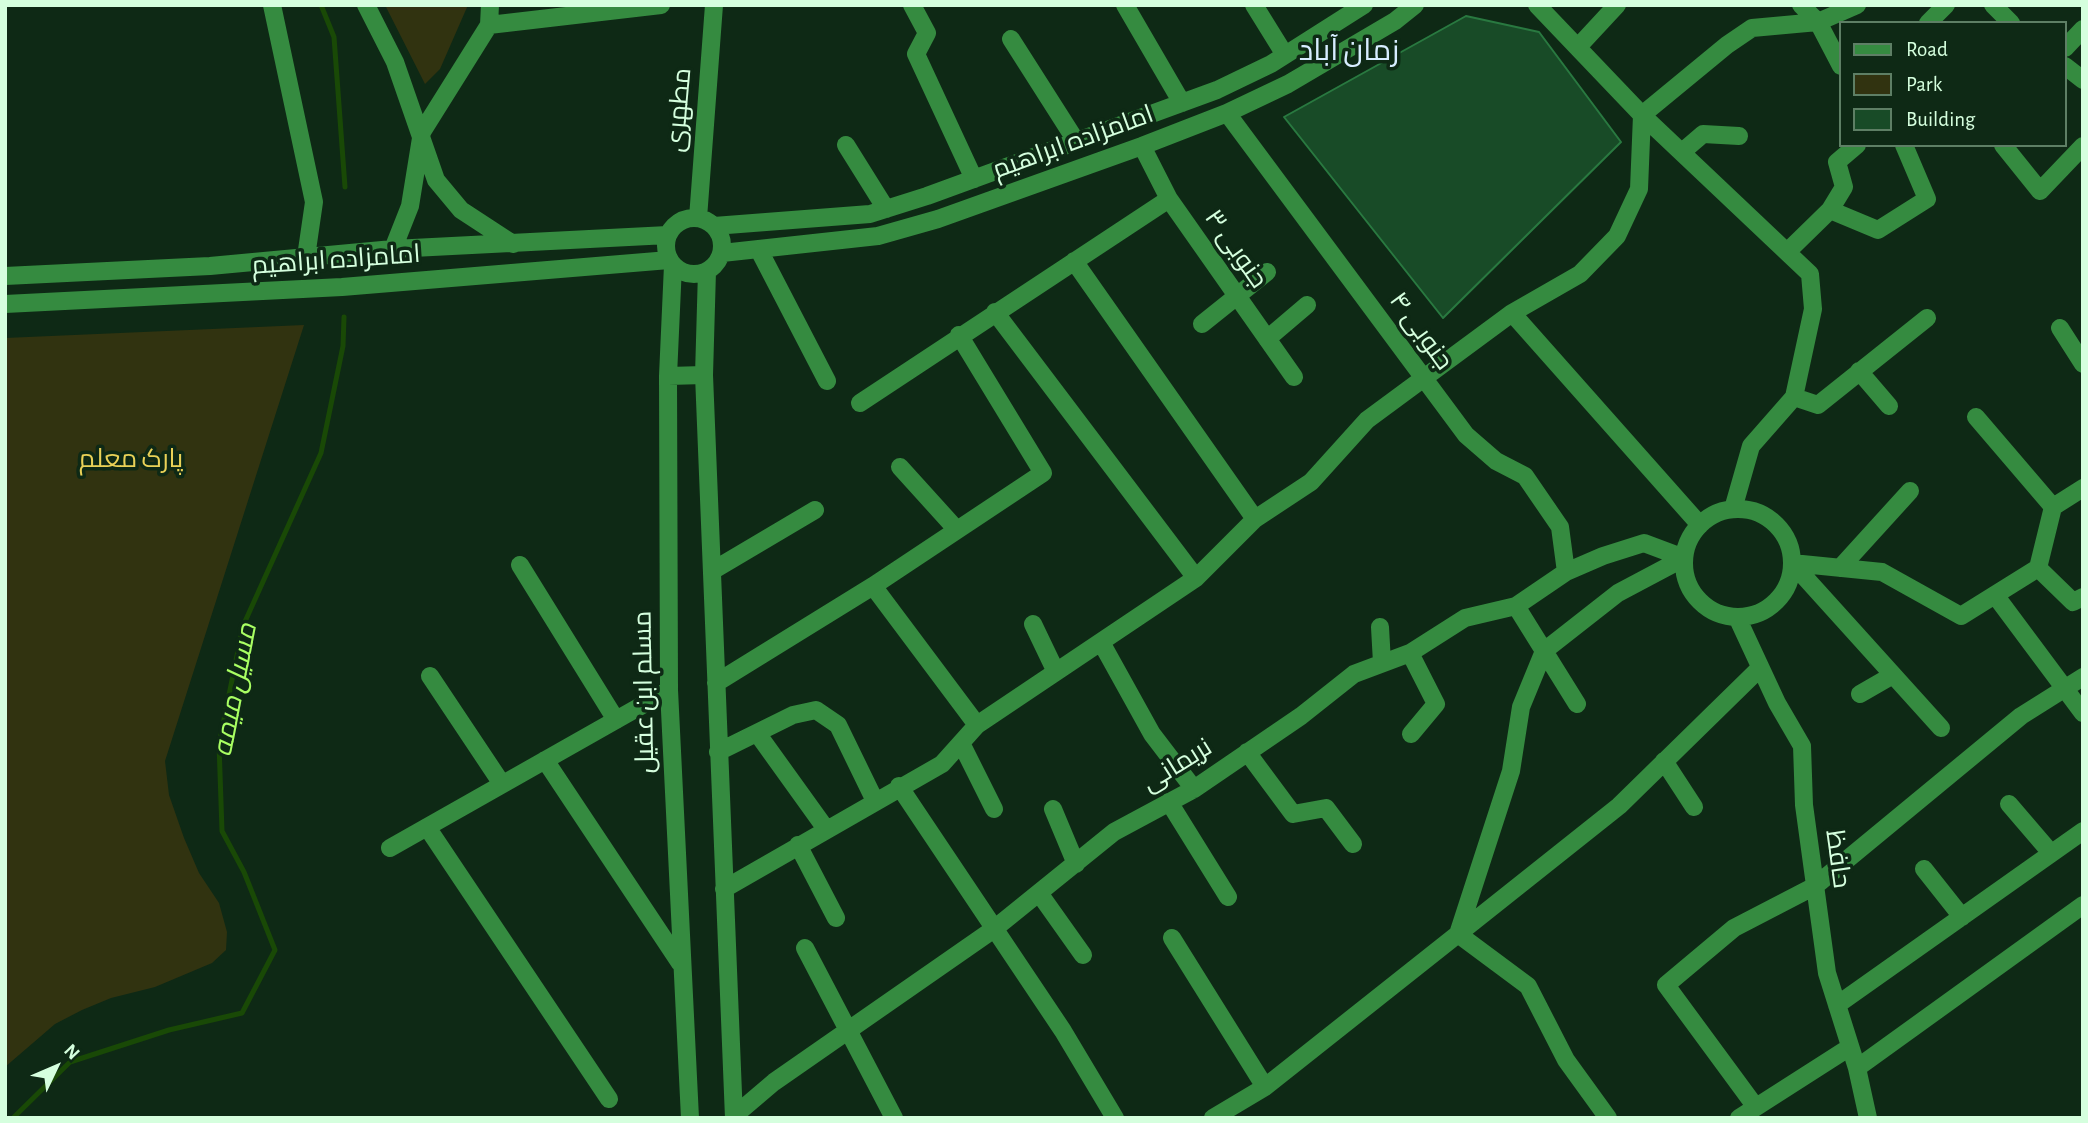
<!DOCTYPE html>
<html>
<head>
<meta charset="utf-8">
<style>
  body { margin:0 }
  #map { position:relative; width:2088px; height:1123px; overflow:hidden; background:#0e2915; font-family:"Alegreya Sans",sans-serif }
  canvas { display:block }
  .frame { position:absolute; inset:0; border:7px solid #d5ffde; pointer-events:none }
  .legend { position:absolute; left:1839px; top:21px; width:228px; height:126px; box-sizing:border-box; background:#0e2915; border:2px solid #5e7f65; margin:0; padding:9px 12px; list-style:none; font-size:21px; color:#d5ffde }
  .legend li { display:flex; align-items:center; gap:14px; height:35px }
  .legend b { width:35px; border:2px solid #5e7f65 }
  .north { position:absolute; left:21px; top:1032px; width:70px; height:70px; -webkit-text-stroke:5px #0e2915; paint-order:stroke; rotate:46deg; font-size:19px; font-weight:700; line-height:28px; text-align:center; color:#d5ffde }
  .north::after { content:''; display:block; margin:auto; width:24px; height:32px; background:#d5ffde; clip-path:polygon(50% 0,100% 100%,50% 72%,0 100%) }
</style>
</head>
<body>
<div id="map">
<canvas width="2088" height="1123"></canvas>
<div class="frame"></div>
<ul class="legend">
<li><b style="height:9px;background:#358b40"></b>Road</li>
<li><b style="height:19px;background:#313310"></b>Park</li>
<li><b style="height:19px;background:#184b27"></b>Building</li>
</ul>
<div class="north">N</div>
</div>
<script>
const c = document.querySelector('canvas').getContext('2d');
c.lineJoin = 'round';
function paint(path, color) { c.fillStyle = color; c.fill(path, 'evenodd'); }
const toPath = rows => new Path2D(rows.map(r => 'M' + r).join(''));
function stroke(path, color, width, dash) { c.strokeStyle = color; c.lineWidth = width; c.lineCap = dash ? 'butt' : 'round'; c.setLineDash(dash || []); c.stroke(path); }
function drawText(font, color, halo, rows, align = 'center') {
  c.font = font + ' "Alegreya Sans",Cairo,sans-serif'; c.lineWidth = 7; c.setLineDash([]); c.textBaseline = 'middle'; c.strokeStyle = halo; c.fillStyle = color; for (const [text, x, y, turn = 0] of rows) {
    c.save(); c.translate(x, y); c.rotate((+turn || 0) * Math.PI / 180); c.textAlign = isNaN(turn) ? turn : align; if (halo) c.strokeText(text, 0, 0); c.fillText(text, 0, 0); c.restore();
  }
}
paint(toPath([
  [385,5,468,5,440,69,425,84],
  [304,325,165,761,169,795,184,838,199,873,219,903,227,932,226,950,212,963,155,987,111,998,82,1010,55,1024,5,1067,5,338]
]), '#313310');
stroke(toPath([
  [321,5,334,37,345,187],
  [13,1118,70,1062,169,1030,242,1013,275,950,244,872,222,831,219,744,243,626,321,453,343,346,344,317]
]), '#194906', 5);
const building = toPath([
  [1466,16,1539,32,1621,142,1443,318,1284,117,1466,16]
]);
paint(building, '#184b27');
stroke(building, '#297940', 2);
stroke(toPath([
  [272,5,314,202,306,257],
  [366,5,395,62,436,180,461,210,513,244],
  [912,5,927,33,916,54,974,179],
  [1125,5,1182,103],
  [1254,5,1285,55],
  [1537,5,1642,115,1810,274,1813,309,1794,397,1751,446,1733,509],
  [1801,5,1818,22,1841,66],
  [1993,5,2011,23],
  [1928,23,1946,5],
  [489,25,661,5],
  [1011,39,1076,141],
  [1578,47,1617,5],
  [2065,48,2083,29],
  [2065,66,2083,80],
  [1227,113,1466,435,1496,461,1525,476,1560,527,1566,572],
  [1642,115,1727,45,1752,28,1818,22,1857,5],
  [846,145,886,209],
  [2003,145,2040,191,2083,146],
  [1142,146,1169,199,1294,377],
  [1682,152,1703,134,1739,136],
  [1830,210,1844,187,1837,162,1857,145],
  [698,218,714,5],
  '666 246a28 28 0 1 1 56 0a28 28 0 1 1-56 0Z',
  [714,226,870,214,927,196,1217,90,1271,64,1364,5],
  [393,249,410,206,422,132,489,25,490,5],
  [759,250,827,381],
  [1787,252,1830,210,1878,230,1927,199,1904,145],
  [722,253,878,236,938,219,1142,146,1227,113,1288,84,1395,21,1415,5],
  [1074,261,1255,519],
  [673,265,668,376,669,690,690,1118],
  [707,271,704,375,734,1118],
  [5,276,210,266,393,249,668,235],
  [5,304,342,287,669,260],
  [995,312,1196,578],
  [1512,313,1700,525],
  [1202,324,1267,272],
  [2060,328,2083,364],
  [1267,339,1307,305],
  [1859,371,1889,406],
  [668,376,704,375],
  [1794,397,1818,405,1927,318],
  [860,403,1169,199],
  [1976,417,2053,507],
  [900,467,957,530],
  '1684 563a54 54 0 1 1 108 0a54 54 0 1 1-108 0Z',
  [1792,563,1882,572,1961,616,2038,568,2053,507,2083,488],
  [1792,563,1941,728],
  [520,565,616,720],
  [1840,568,1910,491],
  [2038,568,2073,602,2083,597],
  [712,571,815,510],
  [1995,595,2083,713],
  [1516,606,1577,704],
  [1737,617,1777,703,1802,746,1804,805,1827,973,1857,1068,1868,1118],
  [1033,624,1056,672],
  [1380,627,1382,663],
  [1101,642,1152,734,1194,789],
  [1410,653,1436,704,1411,734],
  [430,676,502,784],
  [716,683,873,586,1043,473,959,335],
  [1860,694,1893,675],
  [977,725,1196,578,1255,519,1311,482,1367,420,1512,313,1580,274,1617,236,1639,189,1642,115],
  [757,733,826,829],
  [961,743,994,809],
  [718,752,793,715,816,710,838,725,875,801],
  [1247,752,1293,814,1326,808,1353,844],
  [545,760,680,963],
  [1664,761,1694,807],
  [899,786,1063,1031,1115,1118],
  [1169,802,1228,897],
  [2009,804,2051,853],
  [1053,809,1076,864],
  [427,827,609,1099],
  [798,845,836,918],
  [390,848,669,690],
  [1924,869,1962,917],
  [724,889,942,764,977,725,873,586],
  [1039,893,1083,955],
  [1172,938,1265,1087],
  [805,948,894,1118],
  [1837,1005,2083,831],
  [1857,1068,2083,905],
  [1755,1106,1666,985,1734,928,1815,886,2021,716,2083,677],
  [734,1116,774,1082,994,929,1114,832,1194,789,1301,716,1354,674,1410,653,1465,618,1516,606,1566,572,1603,556,1644,543,1684,558],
  [1213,1118,1265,1087,1458,934,1511,771,1521,707,1544,651,1618,593,1684,558],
  [1608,1118,1566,1060,1528,986,1458,934,1619,806,1760,668],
  [1739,1118,1850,1047]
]), '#358b40', 18);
drawText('26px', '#d5ffde', '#0e2915', [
  ["مطهری",679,110,-85],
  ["امامزاده ابراهیم",1073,142,-20],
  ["۳ جنوبی",1236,249,55],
  ["امامزاده ابراهیم",336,260,-4],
  ["۴ جنوبی",1421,331,54],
  ["مسلم ابن عقیل",644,692,-91],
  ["نریمانی",1177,765,-32],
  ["حافظ",1838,859,82]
]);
drawText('26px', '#e9d157', '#0e2915', [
  ["پارک معلم",131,459]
]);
drawText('italic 28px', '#a9ff63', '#0e2915', [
  ["مسیل میمه",235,690,-79]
]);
drawText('30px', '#d7edff', '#0e2915', [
  ["زمان آباد",1349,51]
]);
</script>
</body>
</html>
